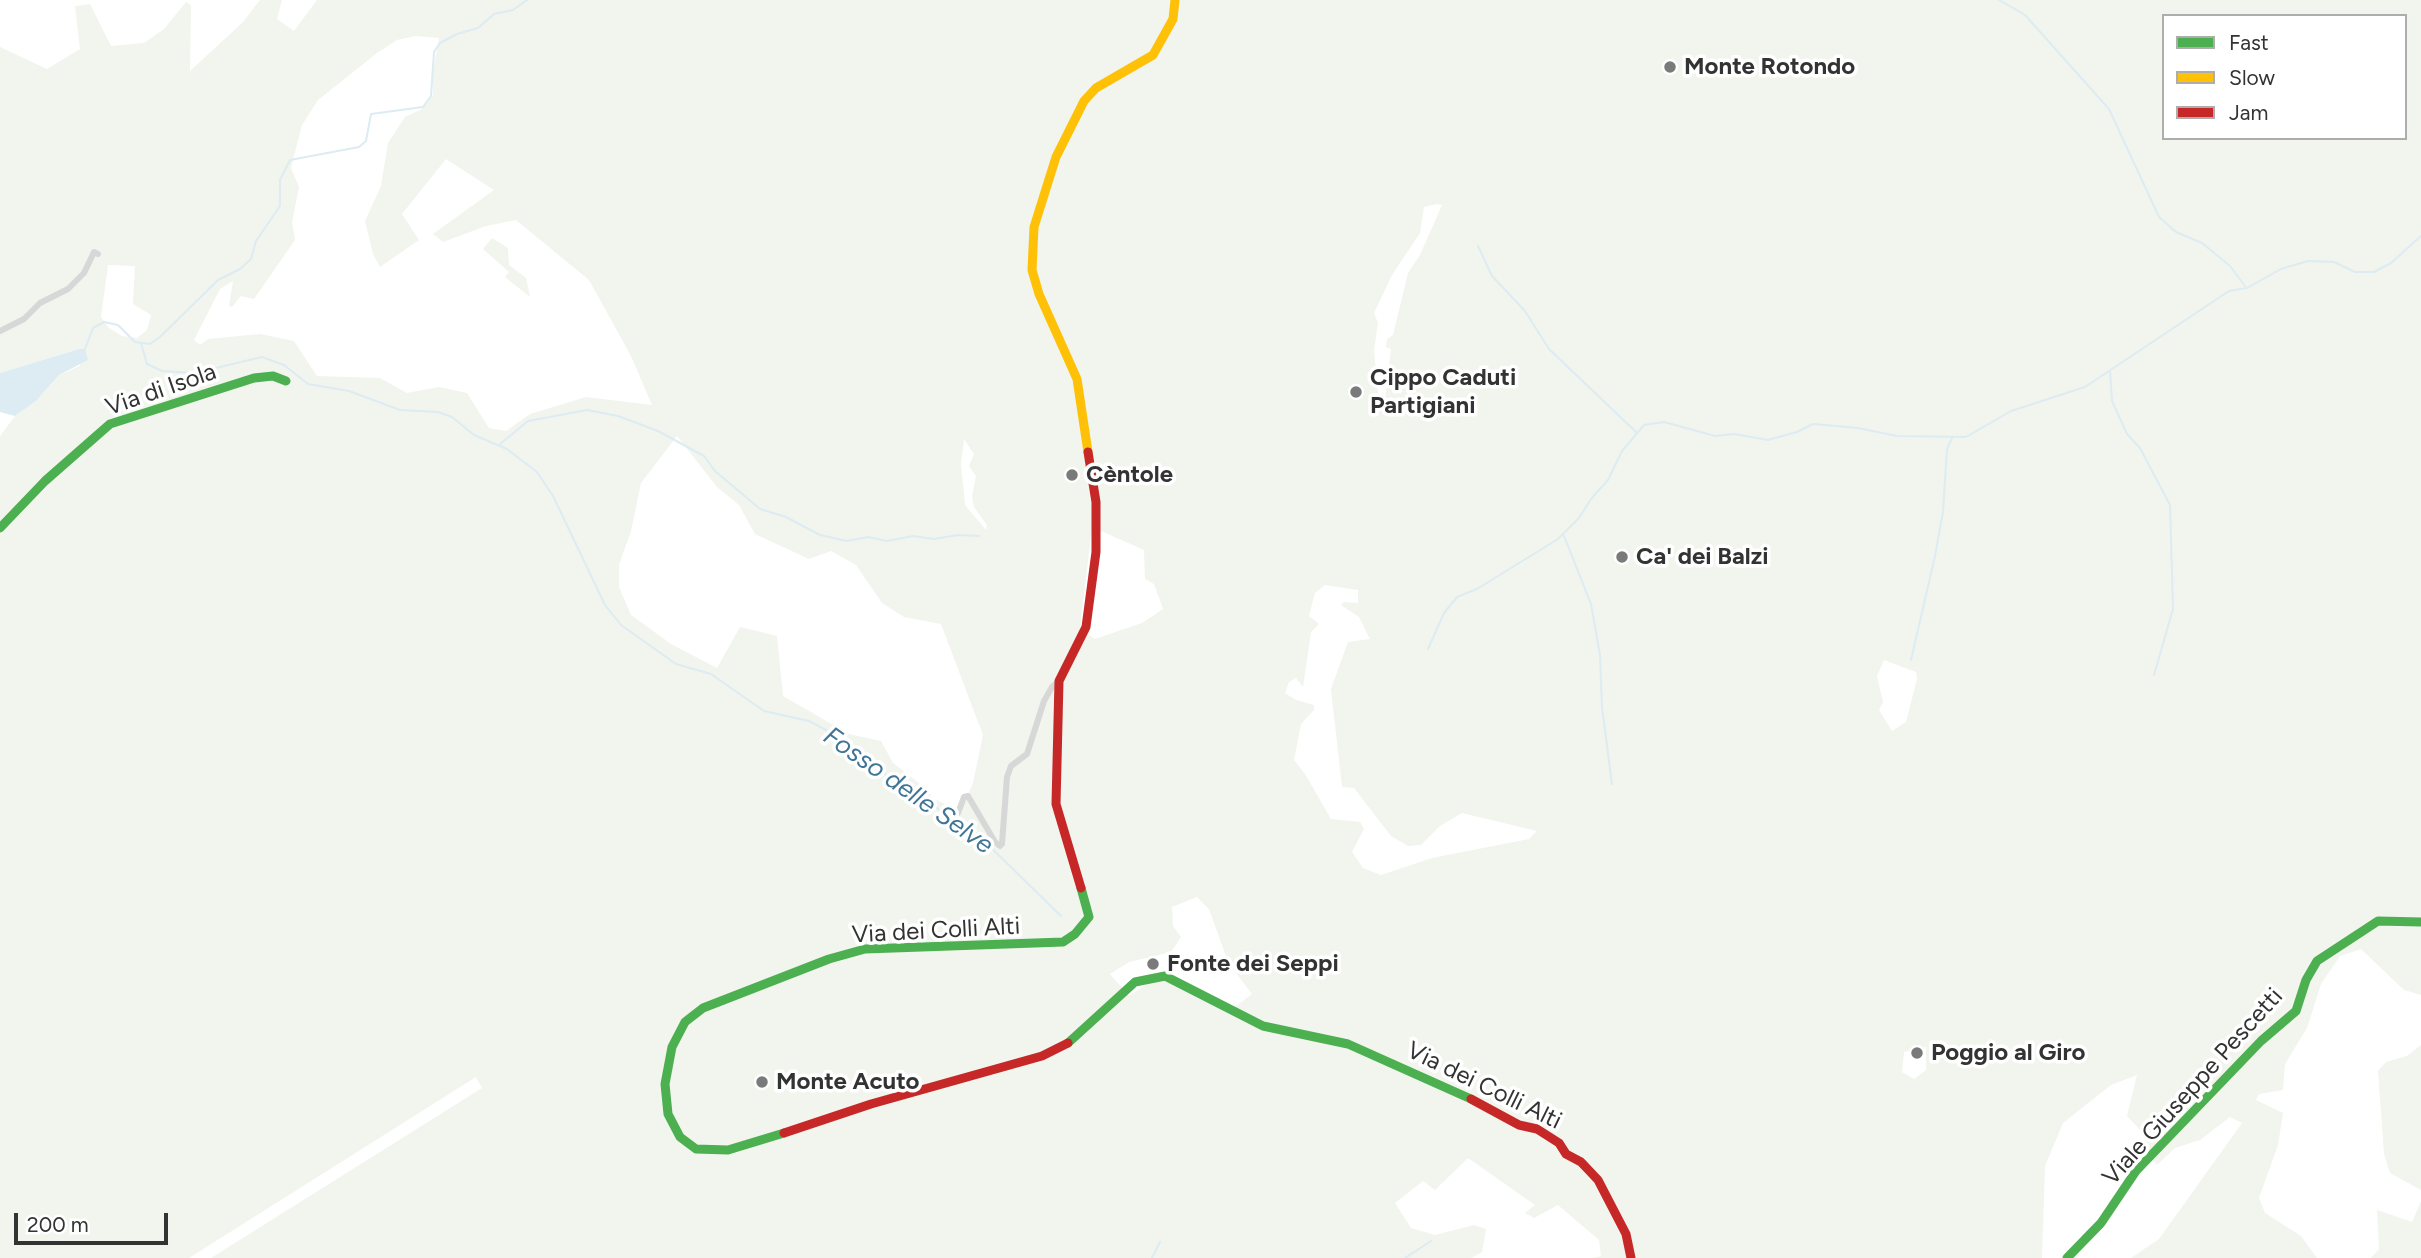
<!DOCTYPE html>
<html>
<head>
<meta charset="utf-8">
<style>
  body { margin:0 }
  #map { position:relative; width:2421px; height:1258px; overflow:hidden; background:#fff; font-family:Figtree,sans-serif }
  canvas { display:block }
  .legend { position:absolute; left:2162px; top:14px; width:245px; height:126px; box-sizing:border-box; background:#fff; border:2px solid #adadad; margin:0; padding:9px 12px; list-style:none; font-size:21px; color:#333 }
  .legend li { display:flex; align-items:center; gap:14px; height:35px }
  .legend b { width:35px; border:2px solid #adadad }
  .scale { position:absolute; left:14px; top:1213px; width:154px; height:32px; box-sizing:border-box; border:4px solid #333; border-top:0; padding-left:9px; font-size:21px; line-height:24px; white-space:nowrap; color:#333; -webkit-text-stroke:5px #fff; paint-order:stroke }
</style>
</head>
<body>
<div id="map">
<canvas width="2421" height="1258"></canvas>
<ul class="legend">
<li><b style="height:9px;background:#4caf50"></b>Fast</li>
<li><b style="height:9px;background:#ffc107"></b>Slow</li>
<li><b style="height:9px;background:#c62828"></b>Jam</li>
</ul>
<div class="scale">200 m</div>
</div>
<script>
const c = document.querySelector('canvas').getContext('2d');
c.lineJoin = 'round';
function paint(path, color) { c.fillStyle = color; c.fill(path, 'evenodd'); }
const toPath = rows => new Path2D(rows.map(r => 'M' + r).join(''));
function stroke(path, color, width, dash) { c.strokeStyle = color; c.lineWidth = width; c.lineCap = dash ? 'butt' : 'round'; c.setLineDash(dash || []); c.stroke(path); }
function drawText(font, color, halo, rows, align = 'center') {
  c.font = font + ' Figtree,sans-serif'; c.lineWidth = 7; c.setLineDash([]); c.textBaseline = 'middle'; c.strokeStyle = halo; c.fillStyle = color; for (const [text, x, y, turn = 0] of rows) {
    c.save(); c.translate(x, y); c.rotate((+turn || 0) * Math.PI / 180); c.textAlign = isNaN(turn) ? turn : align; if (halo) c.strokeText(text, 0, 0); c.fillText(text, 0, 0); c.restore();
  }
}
paint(toPath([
  [260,0,282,0,277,19,294,31,317,0,2421,0,2421,995,2404,990,2361,949,2340,956,2321,984,2307,1028,2285,1064,2283,1090,2259,1094,2256,1100,2283,1113,2278,1145,2259,1198,2265,1213,2301,1236,2317,1258,2131,1258,2159,1239,2242,1123,2230,1117,2200,1140,2175,1148,2157,1165,2142,1149,2146,1136,2127,1116,2137,1075,2111,1085,2063,1123,2045,1166,2042,1258,1593,1258,1601,1256,1599,1240,1558,1205,1534,1218,1525,1213,1535,1205,1468,1158,1435,1190,1423,1181,1395,1203,1411,1228,1435,1235,1474,1225,1486,1229,1482,1252,1471,1258,211,1258,482,1088,476,1077,189,1258,0,1258,0,436,15,416,36,401,59,375,80,366,79,349,0,373,0,47,47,69,80,49,75,6,90,4,111,46,144,43,164,29,186,2,191,5,190,71,243,22],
  [2164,16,2405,16,2405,138,2164,138],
  [415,36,439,38,433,71,433,95,422,109,405,117,388,143,381,186,365,221,373,254,380,267,419,240,402,214,446,159,494,190,433,234,443,242,486,226,516,220,589,280,631,356,652,405,586,397,530,414,506,431,489,428,467,393,439,387,407,393,380,378,317,376,294,341,260,334,208,339,200,345,194,340,220,289,233,281,229,306,232,307,241,296,254,299,295,240,292,222,299,187,291,168,302,125,318,100,377,53,397,40],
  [1437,204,1442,205,1420,255,1408,273,1393,335,1387,339,1386,347,1391,349,1385,399,1378,393,1374,350,1378,323,1374,313,1392,275,1420,233,1424,207],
  [108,265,135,266,133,304,151,315,147,330,137,338,122,336,109,328,101,317],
  [677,436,717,487,739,505,755,534,809,559,831,551,856,565,882,603,904,617,941,624,983,735,973,783,961,811,934,799,924,787,893,763,881,741,849,734,783,696,777,636,740,627,717,668,671,644,631,615,619,587,619,565,631,531,641,483],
  [964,439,974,454,969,466,976,476,972,496,974,507,987,525,986,530,965,505,961,464],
  [1092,527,1144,550,1145,579,1154,584,1163,609,1142,623,1095,639,1080,629],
  [1325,585,1358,590,1358,603,1344,602,1341,605,1359,617,1370,639,1348,642,1331,689,1342,787,1354,788,1391,836,1408,846,1421,845,1440,826,1462,813,1537,831,1529,839,1432,858,1381,875,1363,868,1352,852,1364,829,1360,822,1331,819,1305,774,1294,760,1301,724,1314,710,1314,705,1296,700,1285,693,1289,682,1296,678,1303,687,1311,632,1319,624,1309,616,1315,593],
  [1884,660,1916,672,1917,679,1906,722,1892,731,1879,710,1883,702,1877,676],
  [1197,897,1209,909,1229,964,1252,994,1228,1012,1171,982,1154,979,1129,996,1110,974,1129,962,1171,952,1181,937,1173,926,1172,907],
  [1926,1047,1926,1070,1914,1079,1902,1072,1904,1052],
  [492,238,508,248,509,265,526,278,530,297,505,277,509,272,483,249],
  [2421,1045,2421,1190,2390,1173,2384,1154,2378,1071,2386,1062,2407,1056],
  [2421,1201,2421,1258,2371,1258,2379,1249,2377,1210,2412,1222]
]), '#f1f5ed');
paint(toPath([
  [79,349,85,349,88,360,59,375,36,401,15,416,0,412,0,373]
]), '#ddebf3');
stroke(toPath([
  [1999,0,2025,15,2109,109,2159,217,2176,232,2202,243,2230,266,2245,286],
  [1478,246,1492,276,1525,311,1549,349,1637,433],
  [141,343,147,364,162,371,195,373,262,357,284,365,308,384,349,391,400,410,438,412,452,417,474,435,507,449,537,472,553,496,605,605,621,625,676,664,711,674,764,711,809,721,826,730,890,778,976,833,1061,916],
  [85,349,93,328,104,322,118,325,135,342,150,344,160,337,218,280,240,269,251,259,256,241,280,206,280,180,290,160,359,147,366,141,371,114,423,107,431,96,434,52,440,43,457,34,478,28,494,14,513,10,527,0],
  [2110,371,2112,401,2127,434,2140,448,2170,505,2173,609,2154,675],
  [499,445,528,421,587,410,618,416,658,431,704,456,715,471,760,509,786,517,820,535,847,541,868,537,887,541,913,536,934,539,958,535,979,536],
  [1564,536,1591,604,1600,655,1602,707,1612,784],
  [1428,649,1444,613,1457,597,1477,589,1558,539,1579,518,1591,499,1608,480,1622,451,1644,425,1664,422,1715,436,1734,434,1768,440,1797,432,1813,424,1858,428,1897,436,1966,437,2011,411,2085,387,2229,291,2247,288,2281,269,2308,261,2334,262,2355,272,2374,272,2391,263,2421,236],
  [1911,660,1935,556,1943,512,1947,449,1952,438],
  [1152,1258,1160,1242],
  [1405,1258,1431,1241]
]), '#ddebf3', 2);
stroke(toPath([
  [0,331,24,319,40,303,68,289,84,273,94,252,98,254],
  [958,813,964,797,968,796,995,842,1000,846,1002,844,1007,777,1011,766,1027,754,1044,701,1052,687,1059,681]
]), '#d7d7d7', 6);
stroke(toPath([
  [0,528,45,481,110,424,254,378,273,376,286,381],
  [1068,1043,1135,982,1165,976,1263,1026,1348,1044,1471,1099],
  [784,1133,728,1150,696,1149,680,1137,668,1114,665,1084,672,1047,685,1022,703,1008,829,959,865,949,1063,942,1075,934,1089,917,1081,888],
  [2067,1258,2101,1223,2136,1171,2261,1041,2296,1011,2306,980,2317,961,2378,921,2421,922]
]), '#4caf50', 9);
stroke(toPath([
  [1088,452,1077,379,1039,294,1032,270,1034,227,1056,157,1084,101,1096,88,1153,55,1173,19,1175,0]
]), '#ffc107', 9);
stroke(toPath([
  [1081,888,1056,804,1059,681,1086,627,1096,552,1096,502,1088,452],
  [1471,1099,1519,1125,1537,1129,1559,1143,1566,1154,1581,1162,1598,1180,1626,1234,1631,1258],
  [784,1133,871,1104,1042,1056,1068,1043]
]), '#c62828', 9);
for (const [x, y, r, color] of [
  [1670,67,7,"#7a7a7a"],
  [1356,392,7,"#7a7a7a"],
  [1072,475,7,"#7a7a7a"],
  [1622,557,7,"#7a7a7a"],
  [1153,964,7,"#7a7a7a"],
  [1917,1053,7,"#7a7a7a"],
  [762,1082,7,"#7a7a7a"]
]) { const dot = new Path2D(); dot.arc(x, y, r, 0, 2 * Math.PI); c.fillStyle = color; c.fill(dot); stroke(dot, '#fff', 2.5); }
drawText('bold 24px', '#333', '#fff', [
  ["Monte Rotondo",1684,67],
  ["Cippo Caduti",1370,378],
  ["Partigiani",1370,406],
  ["Cèntole",1086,475],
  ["Ca' dei Balzi",1636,557],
  ["Fonte dei Seppi",1167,964],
  ["Poggio al Giro",1931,1053],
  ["Monte Acuto",776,1082]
], 'left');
drawText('24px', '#333', '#fff', [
  ["Via di Isola",161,390,-19],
  ["Via dei Colli Alti",936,931,-3],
  ["Via dei Colli Alti",1484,1086,26],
  ["Viale Giuseppe Pescetti",2193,1087,-48]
]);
drawText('italic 26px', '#3f7597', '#fff', [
  ["Fosso delle Selve",908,791,35]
]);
</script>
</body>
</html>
